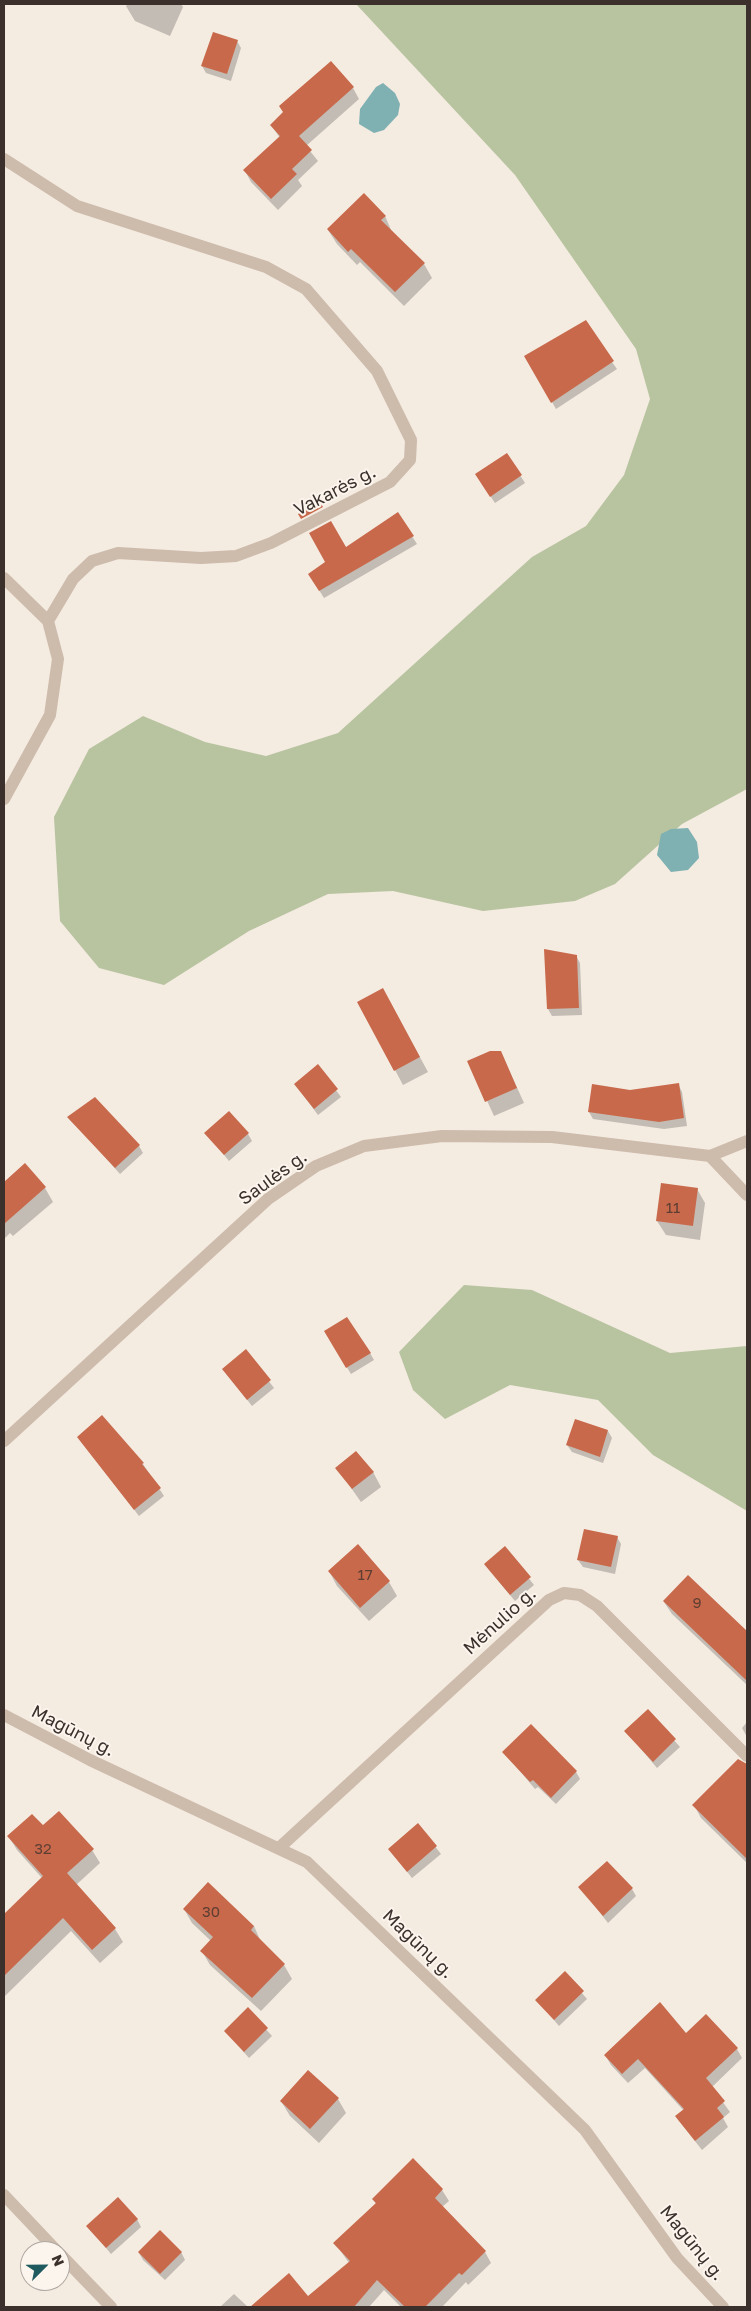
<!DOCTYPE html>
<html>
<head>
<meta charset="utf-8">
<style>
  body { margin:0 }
  #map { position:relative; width:751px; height:2311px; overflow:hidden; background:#f4ebe1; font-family:"Golos Text",sans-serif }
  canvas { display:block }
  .frame { position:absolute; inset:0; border:5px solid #3b302b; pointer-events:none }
  .north { position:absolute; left:20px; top:2241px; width:50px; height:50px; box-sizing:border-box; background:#fbf5ee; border:1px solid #aea6a0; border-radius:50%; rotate:67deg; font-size:14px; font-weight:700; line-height:20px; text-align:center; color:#3b302b }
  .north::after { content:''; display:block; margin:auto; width:18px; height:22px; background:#1f5a5e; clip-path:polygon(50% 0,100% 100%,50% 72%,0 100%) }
</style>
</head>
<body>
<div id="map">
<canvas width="751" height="2311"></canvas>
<div class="frame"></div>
<div class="north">N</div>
</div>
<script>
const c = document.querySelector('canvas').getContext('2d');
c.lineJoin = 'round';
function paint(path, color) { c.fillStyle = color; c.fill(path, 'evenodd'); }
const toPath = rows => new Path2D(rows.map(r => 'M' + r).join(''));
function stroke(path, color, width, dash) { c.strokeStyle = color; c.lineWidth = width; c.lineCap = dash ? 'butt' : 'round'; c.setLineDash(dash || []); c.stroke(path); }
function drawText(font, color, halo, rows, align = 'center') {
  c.font = font + ' "Golos Text",sans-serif'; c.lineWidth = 4; c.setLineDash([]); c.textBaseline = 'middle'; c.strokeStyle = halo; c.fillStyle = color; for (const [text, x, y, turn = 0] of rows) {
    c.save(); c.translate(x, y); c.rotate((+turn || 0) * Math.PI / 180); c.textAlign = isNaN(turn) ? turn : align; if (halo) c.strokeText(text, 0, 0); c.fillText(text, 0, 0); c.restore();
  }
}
paint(toPath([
  [356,4,747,4,747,789,682,824,615,884,575,901,483,911,393,891,328,894,249,931,164,985,99,968,60,921,54,817,89,749,143,716,205,742,266,756,338,733,532,557,586,526,624,475,650,399,636,349,515,175],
  [464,1285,532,1290,670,1353,747,1346,747,1511,653,1455,598,1400,510,1385,445,1419,413,1390,399,1352]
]), '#b8c4a0');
paint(toPath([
  [383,83,395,93,400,104,398,115,384,130,374,133,359,124,360,109,376,87],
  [688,828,697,842,699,858,688,870,671,872,657,855,661,834,671,829]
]), '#7fb0b2');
paint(toPath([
  [128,4,181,4,183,7,170,36,135,21,126,6],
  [237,41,241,48,231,81,206,73,202,66],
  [353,88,359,99,306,146,318,161,298,180,302,186,278,210,251,182,245,171,280,138,271,125],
  [385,216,392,232,424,264,432,278,404,306,360,262,357,265,337,244,328,230],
  [526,357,612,362,617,369,556,409],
  [507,455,525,483,495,503,481,482],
  [397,513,417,544,324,598,309,574],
  [576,956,580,963,582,1015,552,1016,548,1009],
  [391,1004,428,1072,403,1085,395,1070],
  [501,1052,524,1103,494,1116,469,1061],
  [318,1066,341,1097,318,1115,295,1084],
  [678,1084,682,1092,687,1126,664,1129,593,1119,589,1112,630,1091],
  [69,1117,139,1146,143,1153,120,1174],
  [206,1133,248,1134,252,1141,229,1161],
  [25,1165,45,1188,53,1202,13,1236,10,1233,4,1239,4,1184],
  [697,1189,705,1203,700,1240,666,1235,657,1221],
  [325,1331,370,1353,374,1360,351,1374],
  [246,1351,274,1388,252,1406,223,1369],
  [102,1417,143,1464,164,1496,139,1516,78,1437],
  [608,1431,612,1438,603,1463,572,1452,567,1445],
  [337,1468,373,1472,381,1487,361,1502],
  [617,1537,621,1544,615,1574,583,1567,578,1560],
  [505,1548,534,1585,515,1601,485,1565],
  [329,1571,389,1582,397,1596,369,1621,337,1586],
  [688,1577,747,1633,747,1685,672,1614,664,1602],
  [648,1711,680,1747,657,1768,626,1731],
  [747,1722,747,1737,742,1728],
  [504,1752,576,1772,580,1779,556,1804,538,1787,535,1789],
  [730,1769,747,1785,747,1863,701,1818,694,1805],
  [418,1825,441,1854,412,1878,389,1849],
  [43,1827,92,1850,100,1863,76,1885,115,1929,123,1942,100,1963,71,1931,4,1997,4,1915,42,1878,17,1850,9,1837],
  [580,1887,632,1889,636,1896,608,1923],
  [184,1909,254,1926,261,1942,284,1965,292,1979,261,2011,210,1965,202,1951,211,1941,192,1923],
  [565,1973,587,1999,559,2026,537,2000],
  [248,2009,272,2036,249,2058,226,2032],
  [686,2035,737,2049,742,2058,712,2087,730,2112,723,2118,728,2127,702,2150,676,2117,684,2111,645,2068,628,2083,611,2065,605,2055],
  [338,2099,346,2113,319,2143,290,2116,281,2101],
  [413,2160,442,2190,449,2201,442,2207,485,2252,491,2263,468,2285,466,2282,442,2307,401,2307,384,2290,369,2307,251,2307,288,2275,308,2297,349,2263,335,2243,376,2204,373,2199],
  [137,2219,141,2227,111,2254,88,2226],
  [181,2252,185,2260,165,2280,143,2260,139,2253],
  [234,2294,248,2307,220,2307]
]), '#0003');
paint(toPath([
  [213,32,238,40,227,74,201,66],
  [331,61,354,87,299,136,312,150,292,169,297,174,271,199,243,170,280,136,270,125,283,112,279,106],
  [364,193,386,216,381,220,425,263,395,292,351,249,348,252,327,229],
  [586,320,614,361,551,403,524,356],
  [507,453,522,475,490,497,475,474],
  [319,501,323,507,301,519,298,514],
  [398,512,414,536,319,591,308,574,325,562,309,533,331,521,346,547],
  [544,949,577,955,579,1008,547,1009],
  [383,988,420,1057,394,1071,357,1002],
  [490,1051,501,1051,517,1088,485,1102,467,1061],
  [318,1064,338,1089,314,1109,294,1084],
  [679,1083,684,1118,659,1122,588,1112,592,1084,630,1090],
  [95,1097,140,1145,115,1168,67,1117],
  [229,1111,249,1133,224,1155,204,1133],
  [25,1163,46,1187,4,1224,4,1182],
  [661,1183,698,1188,693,1226,656,1221],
  [347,1317,371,1353,346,1368,324,1331],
  [246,1349,271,1380,247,1400,222,1369],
  [102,1415,144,1463,142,1464,161,1488,134,1510,77,1437],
  [575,1419,608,1430,600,1457,566,1445],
  [356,1451,374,1472,352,1489,335,1468],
  [584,1529,618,1536,611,1567,577,1560],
  [358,1544,390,1581,360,1608,328,1571],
  [505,1546,531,1577,510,1595,484,1564],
  [688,1575,747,1631,747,1681,663,1601],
  [648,1709,676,1739,653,1762,624,1731],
  [531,1724,577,1771,551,1798,533,1780,530,1782,502,1752],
  [738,1759,747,1764,747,1859,692,1805],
  [59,1811,94,1849,67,1873,116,1928,92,1950,63,1918,4,1976,4,1914,43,1876,7,1836,32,1814,43,1825],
  [418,1823,437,1846,407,1872,388,1849],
  [607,1861,633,1888,603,1916,578,1887],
  [208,1882,254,1926,251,1930,285,1964,252,1998,200,1951,213,1937,183,1909],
  [565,1971,584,1991,554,2020,535,2000],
  [660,2002,686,2033,706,2014,738,2048,706,2078,725,2101,717,2108,724,2117,695,2141,675,2116,684,2109,638,2059,622,2074,604,2055],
  [248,2007,268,2028,244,2052,224,2031],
  [308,2070,339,2098,310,2129,280,2101],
  [413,2158,443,2189,435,2198,486,2251,462,2275,459,2273,425,2307,405,2307,377,2280,354,2307,250,2307,289,2273,308,2296,350,2261,333,2243,376,2203,372,2199],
  [118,2197,138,2219,106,2248,86,2226],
  [160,2230,182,2252,160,2274,138,2252]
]), '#c8694b');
stroke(toPath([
  [4,159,77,206,266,267,306,289,377,371,411,440,410,460,390,482,271,543,236,556,201,558,118,553,92,561,73,579,48,621,58,659,50,715,4,799],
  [4,578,48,621],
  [710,1156,747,1141],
  [4,1441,268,1199,316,1166,364,1146,442,1136,552,1137,710,1156,747,1195],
  [4,1715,90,1760,307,1862,585,2130,677,2258,723,2307],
  [279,1848,549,1600,564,1593,580,1595,597,1606,747,1756],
  [4,2195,57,2251],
  [60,2254,111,2307]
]), '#cdbbac', 12);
drawText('15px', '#5e3e33', null, [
  ["11",673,1208],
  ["17",365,1575],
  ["9",697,1603],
  ["32",43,1849],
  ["30",211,1912]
]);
drawText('18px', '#3b302b', '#fbf5ee', [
  ["Vakarės g.",335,491,-27],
  ["Saulės g.",273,1178,-36],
  ["Mėnulio g.",500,1621,-42],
  ["Magūnų g.",73,1731,27],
  ["Magūnų g.",418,1944,44],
  ["Magūnų g.",692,2243,51]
]);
</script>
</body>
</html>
